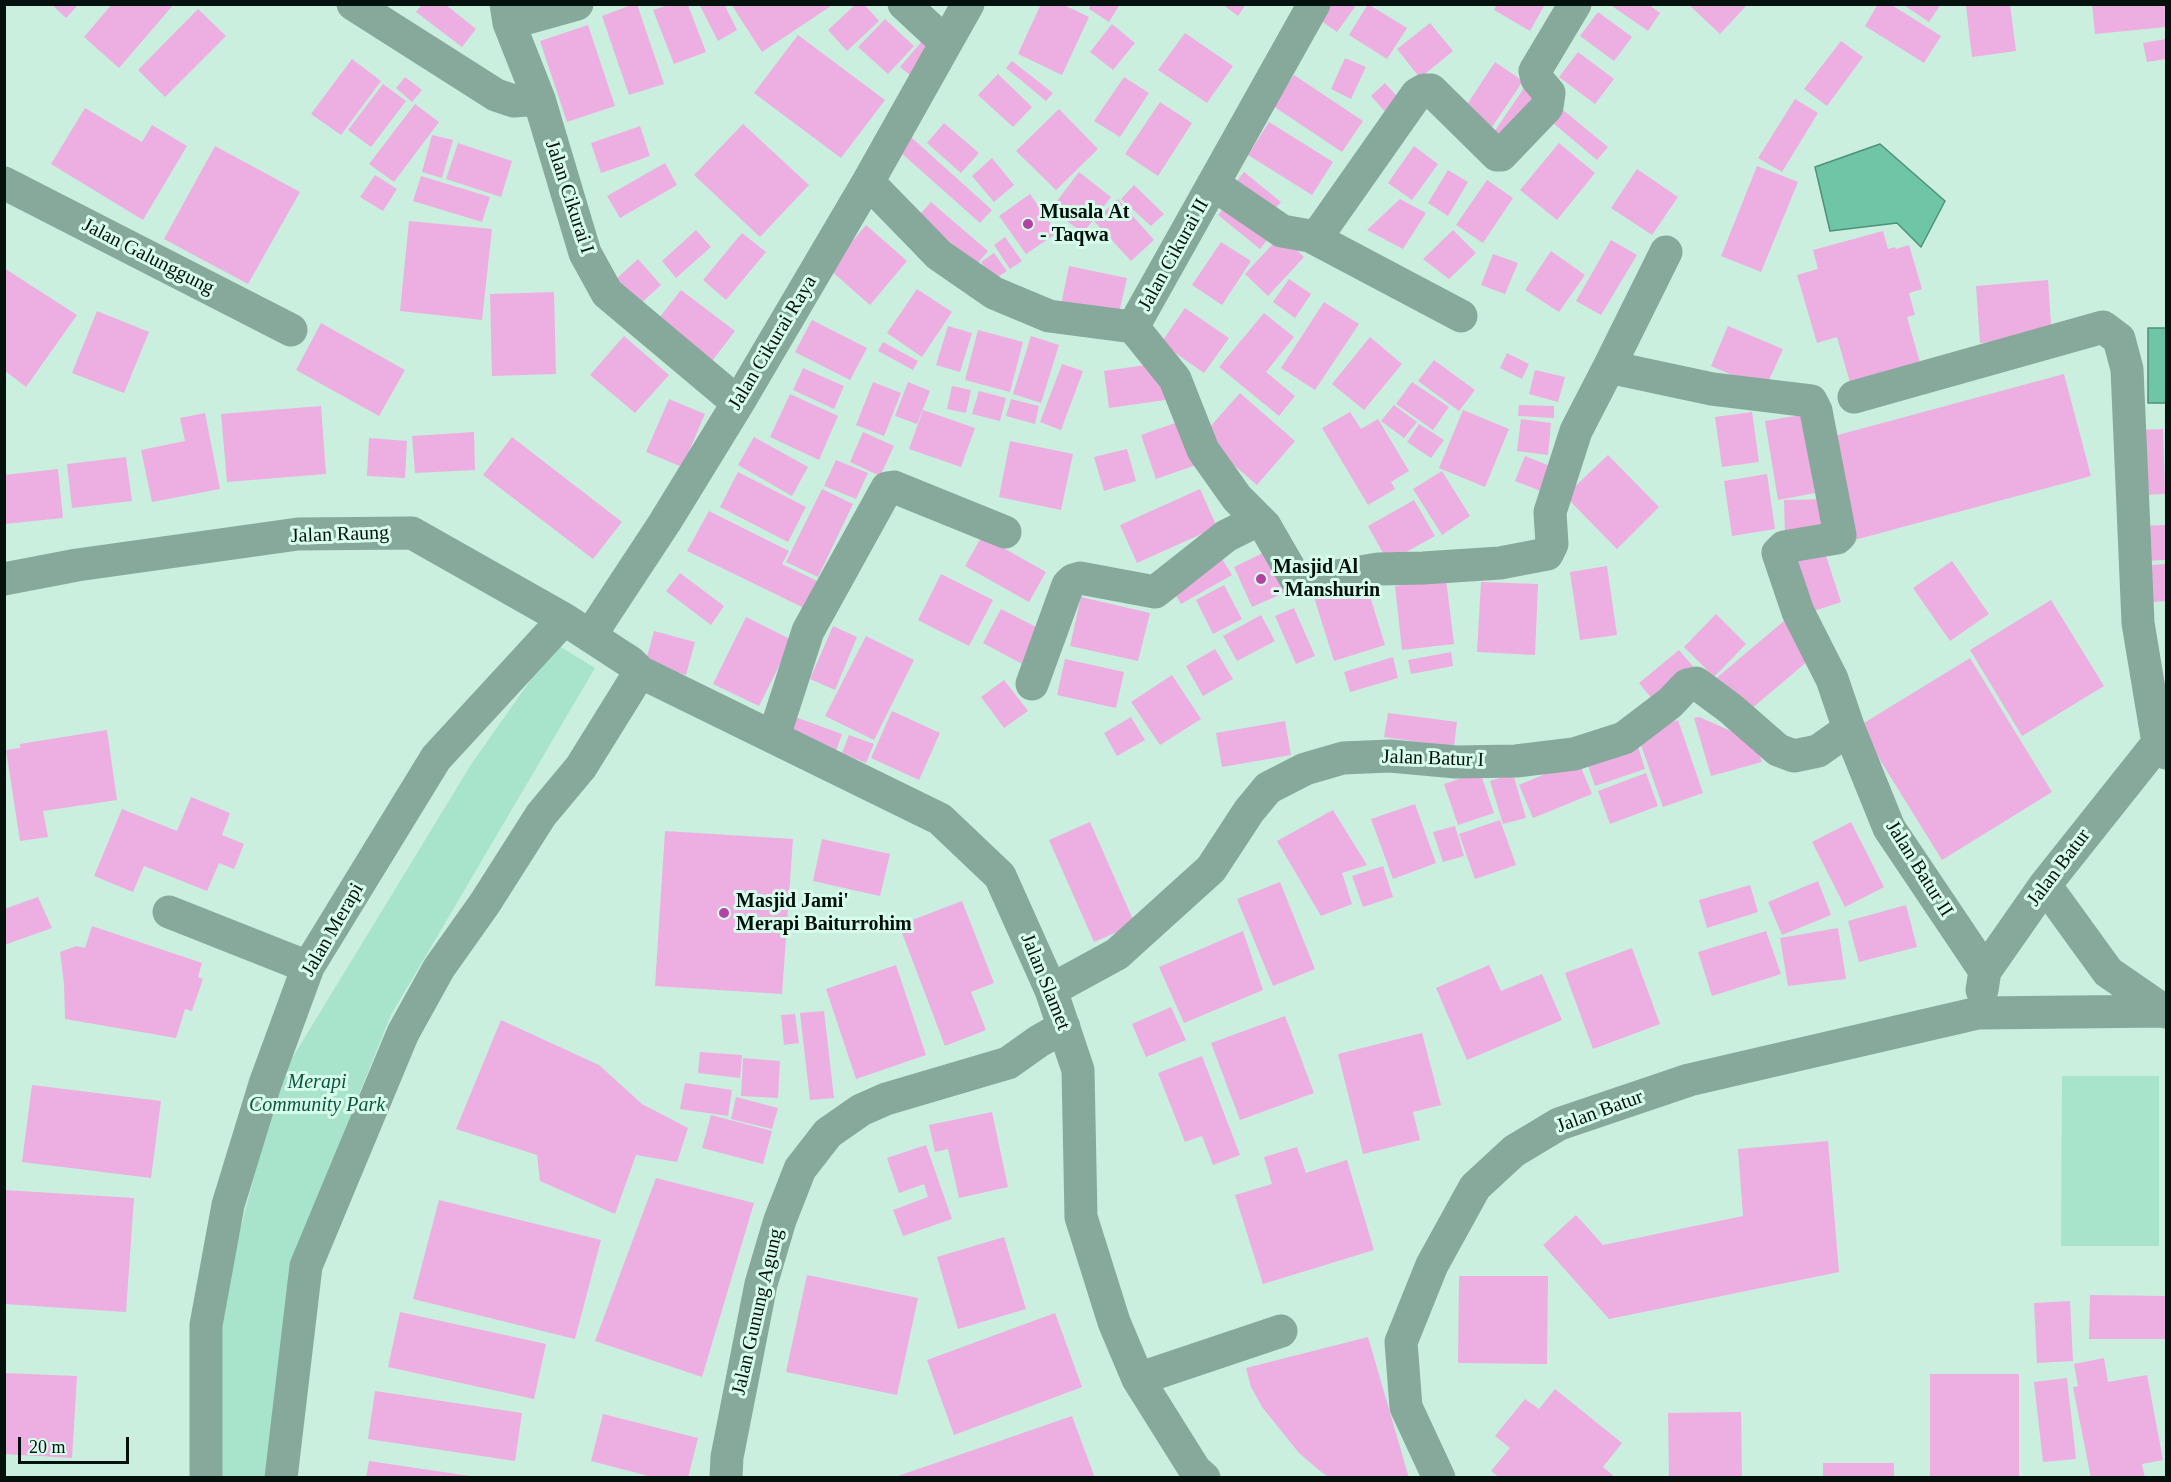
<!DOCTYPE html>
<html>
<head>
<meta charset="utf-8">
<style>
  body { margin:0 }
  #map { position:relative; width:2171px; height:1482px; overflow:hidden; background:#caefdf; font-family:Georgia,serif }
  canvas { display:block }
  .frame { position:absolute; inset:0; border:6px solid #05110c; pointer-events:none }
  .scale { position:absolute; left:18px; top:1437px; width:111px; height:27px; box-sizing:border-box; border:3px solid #05110c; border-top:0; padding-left:8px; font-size:18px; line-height:21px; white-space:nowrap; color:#05110c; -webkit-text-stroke:4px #d7fcec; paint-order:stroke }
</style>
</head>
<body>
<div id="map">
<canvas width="2171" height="1482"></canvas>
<div class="frame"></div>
<div class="scale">20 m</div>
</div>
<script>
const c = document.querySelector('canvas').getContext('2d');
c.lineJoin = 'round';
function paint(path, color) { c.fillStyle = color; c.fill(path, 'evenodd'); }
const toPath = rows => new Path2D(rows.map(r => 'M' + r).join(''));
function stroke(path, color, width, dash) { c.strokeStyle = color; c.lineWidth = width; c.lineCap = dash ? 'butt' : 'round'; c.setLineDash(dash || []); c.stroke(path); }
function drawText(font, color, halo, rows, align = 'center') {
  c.font = font + ' Georgia,serif'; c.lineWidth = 6; c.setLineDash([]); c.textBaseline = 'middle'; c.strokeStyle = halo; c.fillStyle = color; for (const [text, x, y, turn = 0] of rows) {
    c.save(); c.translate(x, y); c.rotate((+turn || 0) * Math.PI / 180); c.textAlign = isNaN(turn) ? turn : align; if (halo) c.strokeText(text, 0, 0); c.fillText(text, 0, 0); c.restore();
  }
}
paint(toPath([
  [556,644,595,668,391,1015,292,1261,271,1477,217,1478,216,1321,280,1078,472,763],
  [2062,1076,2159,1076,2159,1246,2061,1246]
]), '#a8e4cc');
const water = toPath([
  [1880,144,1945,201,1921,247,1897,223,1830,231,1815,167,1880,144],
  [2148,328,2166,328,2166,403,2148,403,2148,328]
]);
paint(water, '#6fc6a6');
stroke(water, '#4f9078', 1.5);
paint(toPath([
  [51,4,79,4,66,18],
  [112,4,174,4,119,68,84,37],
  [422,4,445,4,476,29,462,47,416,12],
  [634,4,637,4,664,84,629,95,602,16],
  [699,4,724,4,737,30,718,41],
  [731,4,834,4,762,52],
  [856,4,864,4,879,21,847,51,828,30],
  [1041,4,1062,4,1089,17,1062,75,1018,54],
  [1091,4,1120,4,1109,22,1089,9],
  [1222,4,1246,4,1238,16],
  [1331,4,1352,4,1355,7,1337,32,1320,20],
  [1368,4,1407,28,1387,59,1349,35],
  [1497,4,1545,4,1530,31,1494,10],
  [1609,4,1648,4,1660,13,1648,31],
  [1688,4,1745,4,1746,6,1720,34],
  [1878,4,1890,4,1941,36,1924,63,1865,26],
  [1902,4,1941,4,1929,22],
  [1976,4,2010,4,2016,51,1972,57,1966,6],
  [2092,4,2166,4,2166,27,2095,34],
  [668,5,688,5,706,52,674,64,653,10],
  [198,9,226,36,165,97,138,70],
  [1598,12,1632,37,1614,61,1580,36],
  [885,19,914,46,888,74,858,47],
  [1430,23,1453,51,1420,78,1397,49],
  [1112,24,1135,43,1113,70,1090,52],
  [588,25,615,106,567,122,540,41],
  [1185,33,1233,66,1207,103,1158,70],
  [798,35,885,100,841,158,754,93],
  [2166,39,2166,59,2147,62,2143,43],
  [923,40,933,49,910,75,900,67],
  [1841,41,1863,57,1827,106,1804,89],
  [1578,52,1614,79,1595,104,1559,77],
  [1345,58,1366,67,1351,99,1331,89],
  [352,59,381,81,341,135,311,114],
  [1012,61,1053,93,1046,101,1006,68],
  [1495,62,1523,81,1490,130,1462,112],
  [998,74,1032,107,1013,127,978,95],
  [1294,75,1363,121,1342,152,1273,106],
  [405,77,422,90,412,102,396,88],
  [1124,77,1149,93,1120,137,1094,121],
  [1385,83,1403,103,1389,116,1371,96],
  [383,84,406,101,371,147,348,130],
  [1524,88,1540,98,1509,143,1494,132],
  [1795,99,1818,113,1782,172,1758,158],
  [1160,102,1192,123,1158,176,1125,154],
  [415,104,439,122,394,182,369,164],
  [85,108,142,142,152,125,187,146,143,220,51,164],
  [1059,109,1098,149,1056,190,1016,151],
  [1563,110,1608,147,1597,160,1553,123],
  [1269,122,1333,162,1312,195,1248,155],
  [944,123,979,153,961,173,927,143],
  [743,124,809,185,760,237,694,175],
  [640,126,650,156,601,173,591,143],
  [432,135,453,140,442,178,422,172],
  [911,137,992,210,980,223,899,151],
  [458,143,512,161,501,197,446,179],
  [1559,143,1595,173,1557,220,1520,190],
  [215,146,300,192,248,284,164,239],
  [1414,146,1438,164,1412,200,1388,183],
  [992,158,1014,185,994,202,972,176],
  [665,163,677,185,620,218,607,196],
  [1757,166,1798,182,1761,272,1721,256],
  [1637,169,1678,197,1652,235,1611,208],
  [1448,170,1468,182,1448,216,1428,203],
  [1079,172,1111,197,1083,233,1051,209],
  [1244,172,1281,202,1268,217,1232,187],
  [375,175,397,189,383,211,360,197],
  [421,176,490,197,482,222,413,201],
  [1487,180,1513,198,1483,243,1456,225],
  [1134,185,1164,214,1151,226,1121,199],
  [1030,194,1057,233,1026,254,999,216],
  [1118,199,1154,240,1131,261,1094,221],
  [1400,199,1426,213,1403,249,1367,230],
  [1229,201,1272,234,1260,249,1218,215],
  [931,202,988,251,972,270,914,221],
  [409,221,492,229,482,320,400,311],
  [866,225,907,261,870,305,829,269],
  [696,230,711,247,676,278,662,261],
  [1453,230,1476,253,1449,279,1423,259],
  [1883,231,1888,249,1895,247,1896,249,1909,245,1922,289,1909,293,1915,315,1907,317,1921,366,1851,386,1837,337,1817,343,1797,275,1818,269,1813,250],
  [742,233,766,252,726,300,703,280],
  [1281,235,1304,257,1268,296,1245,274],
  [1005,237,1022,261,1010,269,994,245],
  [1611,240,1637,255,1601,315,1576,301],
  [1221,242,1251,261,1222,305,1192,285],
  [1551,251,1585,275,1559,312,1525,290],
  [994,253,1007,271,993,280,981,262],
  [1493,254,1518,263,1505,294,1481,285],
  [638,259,661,285,638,306,614,281],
  [1069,266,1127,278,1118,317,1061,305],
  [4,268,77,315,26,387,4,370],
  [1289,279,1311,294,1295,318,1273,302],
  [2048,280,2052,338,1980,343,1976,286],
  [917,289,952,312,922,357,887,333],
  [681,290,735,331,706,369,652,327],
  [554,292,556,374,492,376,490,294],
  [1324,302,1359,324,1315,390,1281,368],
  [1185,308,1229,338,1204,373,1161,343],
  [97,311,149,332,124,393,72,373],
  [1264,313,1294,337,1266,372,1295,396,1279,416,1219,367],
  [812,320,867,348,850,380,795,352],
  [321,323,405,370,379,416,296,370],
  [948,326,972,333,960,372,936,365],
  [1728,326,1783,349,1765,389,1711,366],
  [978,330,1023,342,1010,392,965,380],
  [624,336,669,375,635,413,590,375],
  [1031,336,1059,345,1041,403,1013,394],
  [1370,337,1402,364,1364,410,1332,384],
  [883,342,918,361,913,370,878,351],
  [1507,353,1529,364,1522,379,1500,368],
  [1434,360,1475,390,1459,411,1418,381],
  [1160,363,1165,400,1109,408,1104,371],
  [1062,364,1083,371,1061,430,1040,422],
  [803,368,844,386,834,409,793,390],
  [1535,370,1565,377,1558,402,1529,394],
  [2064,374,2091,476,1851,541,1823,439],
  [873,382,901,393,884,436,856,425],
  [908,382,930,391,917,424,895,416],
  [1412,382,1449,407,1433,430,1396,404],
  [952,386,971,390,966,413,947,409],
  [979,391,1006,398,1000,421,972,414],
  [1240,393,1295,441,1257,485,1201,437],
  [790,394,838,416,819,460,770,437],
  [669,399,705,414,682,467,646,452],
  [1011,399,1039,406,1035,424,1006,416],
  [1394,405,1417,422,1404,438,1381,421],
  [1519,405,1554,406,1554,418,1518,416],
  [321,406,326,474,227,482,221,414],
  [923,410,975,428,961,467,909,449],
  [1463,410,1509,429,1485,487,1439,468],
  [1350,412,1361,429,1378,419,1409,471,1391,482,1395,489,1368,505,1322,428],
  [1752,412,1759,462,1722,467,1715,417],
  [205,413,220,489,152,502,141,450,185,441,180,418],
  [1801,415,1815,493,1778,500,1765,421],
  [1521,419,1551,423,1548,455,1517,451],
  [1181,421,1196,465,1156,479,1141,435],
  [1419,424,1444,440,1431,458,1407,442],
  [2163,429,2165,494,2143,495,2141,430],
  [474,432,475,470,415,473,412,436],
  [863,432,894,446,880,476,850,462],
  [512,437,622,522,593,559,483,475],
  [754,437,808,467,792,496,738,465],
  [369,438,407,441,405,478,367,476],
  [1010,441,1073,454,1061,510,999,497],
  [1127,449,1136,481,1104,491,1094,457],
  [1608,455,1659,507,1617,549,1565,496],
  [1525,456,1560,470,1551,495,1515,481],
  [126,457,132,501,72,508,67,464],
  [836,460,868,473,856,499,824,486],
  [58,469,63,518,4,524,4,475],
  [1442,471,1470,516,1442,535,1413,489],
  [738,472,806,507,788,542,720,507],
  [1767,474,1775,529,1732,536,1724,481],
  [822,489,853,504,818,577,786,562],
  [1200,489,1217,527,1137,563,1120,525],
  [1831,499,1832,533,1785,535,1784,500],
  [1414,500,1435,536,1388,562,1368,526],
  [709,511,789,551,782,564,817,581,804,608,687,551],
  [2166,525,2166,560,2142,561,2141,526],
  [982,536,1046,572,1029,602,965,566],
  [1269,550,1288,591,1252,607,1234,567],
  [1824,550,1841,602,1808,613,1791,560],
  [1219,554,1232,575,1181,604,1169,584],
  [1952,561,1989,614,1950,641,1913,588],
  [2166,564,2166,601,2142,603,2140,566],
  [1607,566,1617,635,1580,640,1570,572],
  [680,573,724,606,711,625,666,591],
  [941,574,993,600,969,646,918,620],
  [1364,577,1385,645,1334,661,1313,594],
  [1446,579,1454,644,1402,650,1395,586],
  [1481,582,1538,584,1535,655,1477,652],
  [1224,585,1242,619,1213,634,1196,600],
  [1081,597,1150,613,1138,661,1070,646],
  [2051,600,2104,686,2022,736,1970,650],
  [1294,608,1315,656,1296,664,1275,616],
  [1001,609,1042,630,1024,665,983,643],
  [1716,614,1746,644,1714,677,1684,647],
  [1261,615,1275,641,1237,661,1223,636],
  [746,617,792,640,759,706,713,684],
  [1785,620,1815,655,1744,715,1713,681],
  [833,626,857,637,835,690,810,679],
  [654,631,695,642,686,675,645,664],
  [866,636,914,660,874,740,825,716],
  [1215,649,1233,679,1203,696,1186,666],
  [1679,650,1697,671,1657,705,1639,683],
  [1451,652,1453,666,1411,674,1408,660],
  [1393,657,1398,678,1350,692,1344,672],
  [1970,658,2052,792,1942,860,1859,726],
  [1065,659,1124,672,1116,708,1057,695],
  [1172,675,1201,719,1160,745,1131,702],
  [1004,680,1028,711,1004,728,981,697],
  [892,711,940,733,919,780,871,758],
  [1388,713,1457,722,1454,747,1384,737],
  [795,717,842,734,835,754,788,737],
  [1131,717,1145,740,1117,756,1104,733],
  [1699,717,1754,741,1762,762,1711,776,1694,718],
  [1678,720,1703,793,1663,807,1637,734],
  [1285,721,1291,755,1222,767,1216,733],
  [107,730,117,800,43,811,48,837,20,841,6,750,20,748,20,744],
  [849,735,874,744,866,763,842,753],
  [1636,740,1645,769,1595,786,1585,757],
  [1578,760,1592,794,1533,818,1519,785],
  [1480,772,1494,813,1458,825,1444,784],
  [1646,773,1658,806,1610,824,1598,791],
  [1513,774,1526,818,1503,824,1490,781],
  [191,797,230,813,222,835,244,844,234,869,219,863,207,891,144,866,133,892,94,876,122,809,177,831],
  [1415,804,1436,863,1393,879,1371,819],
  [1333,810,1367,865,1342,873,1352,904,1321,916,1277,841],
  [1500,820,1516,865,1475,879,1459,834],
  [1090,822,1135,924,1094,942,1049,840],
  [1851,822,1884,887,1845,907,1812,842],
  [1455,826,1464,856,1443,862,1433,832],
  [665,831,793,839,782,994,655,986],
  [822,839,890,854,880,896,813,881],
  [1383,866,1393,897,1363,907,1352,876],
  [1818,881,1831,915,1782,935,1768,902],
  [1280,882,1315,969,1273,986,1237,899],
  [1750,885,1758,912,1707,928,1699,900],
  [38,897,52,928,4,945,4,909],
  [962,901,994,983,971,992,986,1030,945,1046,899,925],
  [1906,905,1917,947,1859,962,1848,921],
  [92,926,202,963,198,977,203,979,192,1011,185,1009,176,1038,65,1019,64,984,60,952,76,946,85,948],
  [1838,928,1846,979,1788,986,1780,938],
  [1243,931,1263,990,1184,1023,1159,967],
  [1766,931,1781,974,1712,996,1698,952],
  [1632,948,1660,1024,1593,1049,1565,973],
  [896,965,926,1055,856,1079,826,989],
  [1489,965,1501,991,1542,974,1562,1020,1467,1060,1436,988],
  [1171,1007,1186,1040,1146,1057,1132,1024],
  [824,1011,834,1098,810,1100,800,1013],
  [795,1014,799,1043,784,1045,781,1015],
  [1285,1016,1314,1093,1240,1120,1211,1043],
  [501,1020,599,1065,642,1104,688,1128,677,1162,636,1155,615,1214,540,1181,537,1155,456,1129],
  [1422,1033,1441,1105,1413,1112,1420,1140,1363,1154,1338,1054],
  [700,1052,742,1055,740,1078,698,1073],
  [1202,1056,1240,1155,1213,1165,1202,1136,1185,1142,1158,1073],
  [743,1058,780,1061,778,1098,741,1096],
  [685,1083,732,1090,728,1116,680,1109],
  [32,1085,161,1101,151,1178,22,1162],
  [736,1097,778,1108,772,1129,731,1119],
  [992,1112,1008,1187,959,1198,948,1149,935,1152,929,1125],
  [711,1115,772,1131,763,1164,702,1148],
  [1828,1141,1839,1272,1609,1319,1543,1245,1576,1215,1603,1245,1743,1216,1738,1149],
  [926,1145,952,1219,903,1236,893,1210,928,1197,924,1184,899,1193,887,1158],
  [1297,1147,1306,1173,1347,1160,1374,1250,1263,1284,1235,1195,1272,1184,1264,1157],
  [656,1178,754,1203,702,1377,595,1341],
  [4,1190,134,1198,126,1312,4,1304],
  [439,1200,601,1240,575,1339,413,1299],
  [1004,1237,1026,1309,958,1329,937,1257],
  [807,1275,918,1298,897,1395,786,1372],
  [1459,1276,1548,1276,1547,1364,1458,1363],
  [2090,1295,2166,1296,2166,1339,2089,1339],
  [2070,1301,2073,1361,2037,1363,2034,1303],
  [400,1312,546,1344,534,1399,388,1367],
  [1055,1313,1082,1387,954,1435,927,1360],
  [1368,1337,1409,1478,1330,1478,1320,1471,1299,1453,1262,1407,1251,1387,1246,1368],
  [2104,1358,2108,1382,2147,1375,2163,1460,2142,1464,2145,1478,2091,1478,2073,1387,2078,1386,2074,1364],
  [4,1373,77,1376,72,1458,4,1454],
  [1930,1374,2019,1374,2019,1478,1930,1478],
  [2067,1378,2076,1459,2043,1462,2034,1382],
  [1555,1389,1622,1443,1603,1467,1616,1478,1500,1478,1491,1471,1510,1448,1495,1436,1525,1399,1539,1409],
  [375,1391,522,1413,515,1461,368,1439],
  [1741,1412,1742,1478,1669,1478,1668,1413],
  [603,1414,698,1438,688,1478,656,1478,591,1461],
  [1072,1416,1095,1478,895,1478,895,1477],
  [369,1461,470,1476,470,1478,366,1478],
  [1823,1463,1894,1463,1894,1478,1823,1478]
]), '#edafe1');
stroke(toPath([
  [353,4,496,95,514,101,539,99],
  [506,4,509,23,539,99,585,253,607,293,738,403],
  [904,4,946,43],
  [509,23,577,4],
  [868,182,939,255,994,293,1049,316,1133,327,1314,4],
  [4,183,291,330],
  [1213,184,1282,231,1310,236,1320,232,1417,94,1424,90,1431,90,1497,155,1501,155,1547,107,1549,93,1537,79,1535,71,1575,4],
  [1310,236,1461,316],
  [1133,327,1175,379,1203,450,1237,498,1265,526,1295,578,1301,582,1378,569,1423,568,1500,563,1547,554,1552,544,1550,512,1576,431,1609,367,1712,389,1811,401,1816,411,1840,535,1837,538,1784,547,1778,553,1798,612,1832,679,1849,729,1889,828,1985,971],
  [1609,367,1666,252],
  [1854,397,2103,327,2119,339,2127,369,2138,623,2158,743,2166,753],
  [4,579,77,565,298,534,412,533,564,619,630,662,640,672,940,819,1000,876,1051,990,1078,1070,1081,1217,1114,1322,1138,1379,1195,1470,1204,1478],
  [590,636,665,522,738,403,868,182,968,4],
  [1032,684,1068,585,1073,580,1080,578,1155,592,1226,536,1258,520],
  [774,736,808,631,887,488,894,487,1005,532],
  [2045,885,2108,972,2166,1012],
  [169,912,308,967],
  [1051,990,1117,954,1211,869,1249,811,1268,788,1305,769,1343,758,1390,756,1456,762,1516,761,1574,754,1624,738,1670,703,1687,685,1696,683,1731,709,1778,750,1794,756,1818,751,1849,729],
  [1982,990,1985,971,2045,885,2158,743,2166,736],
  [1138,1379,1281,1331],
  [206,1478,206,1325,228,1205,265,1084,308,967,436,758,564,619],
  [281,1478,306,1266,403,1033,439,968,485,903,541,815,581,767,640,672],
  [726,1478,727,1457,761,1284,780,1220,800,1169,828,1133,861,1110,886,1099,1008,1063,1039,1041,1064,1027],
  [1439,1478,1406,1407,1401,1342,1432,1265,1475,1187,1514,1151,1559,1124,1689,1080,1978,1013,2166,1011]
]), '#87a99b', 33);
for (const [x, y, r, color] of [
  [1028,224,6,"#b143a2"],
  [1261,579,6,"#b143a2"],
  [724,913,6,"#b143a2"]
]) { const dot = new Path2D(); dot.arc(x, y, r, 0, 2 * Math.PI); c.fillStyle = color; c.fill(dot); stroke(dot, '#d7fcec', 2); }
drawText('20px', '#05110c', '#d7fcec', [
  ["Jalan Cikurai I",569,197,72],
  ["Jalan Cikurai II",1174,255,-61],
  ["Jalan Galunggung",148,257,27],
  ["Jalan Cikurai Raya",773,343,-59],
  ["Jalan Raung",340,535,-2],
  ["Jalan Batur I",1433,759,2],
  ["Jalan Batur",2059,868,-53],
  ["Jalan Batur II",1919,869,58],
  ["Jalan Merapi",333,930,-60],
  ["Jalan Slamet",1045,982,68],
  ["Jalan Batur",1600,1112,-20],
  ["Jalan Gunung Agung",758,1312,-77]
]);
drawText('bold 20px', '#05110c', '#d7fcec', [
  ["Musala At",1040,213],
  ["- Taqwa",1040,236],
  ["Masjid Al",1273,568],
  ["- Manshurin",1273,591],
  ["Masjid Jami'",736,902],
  ["Merapi Baiturrohim",736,925]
], 'left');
drawText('italic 20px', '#0c5540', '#d7fcec', [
  ["Merapi",317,1083],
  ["Community Park",317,1106]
]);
</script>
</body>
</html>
